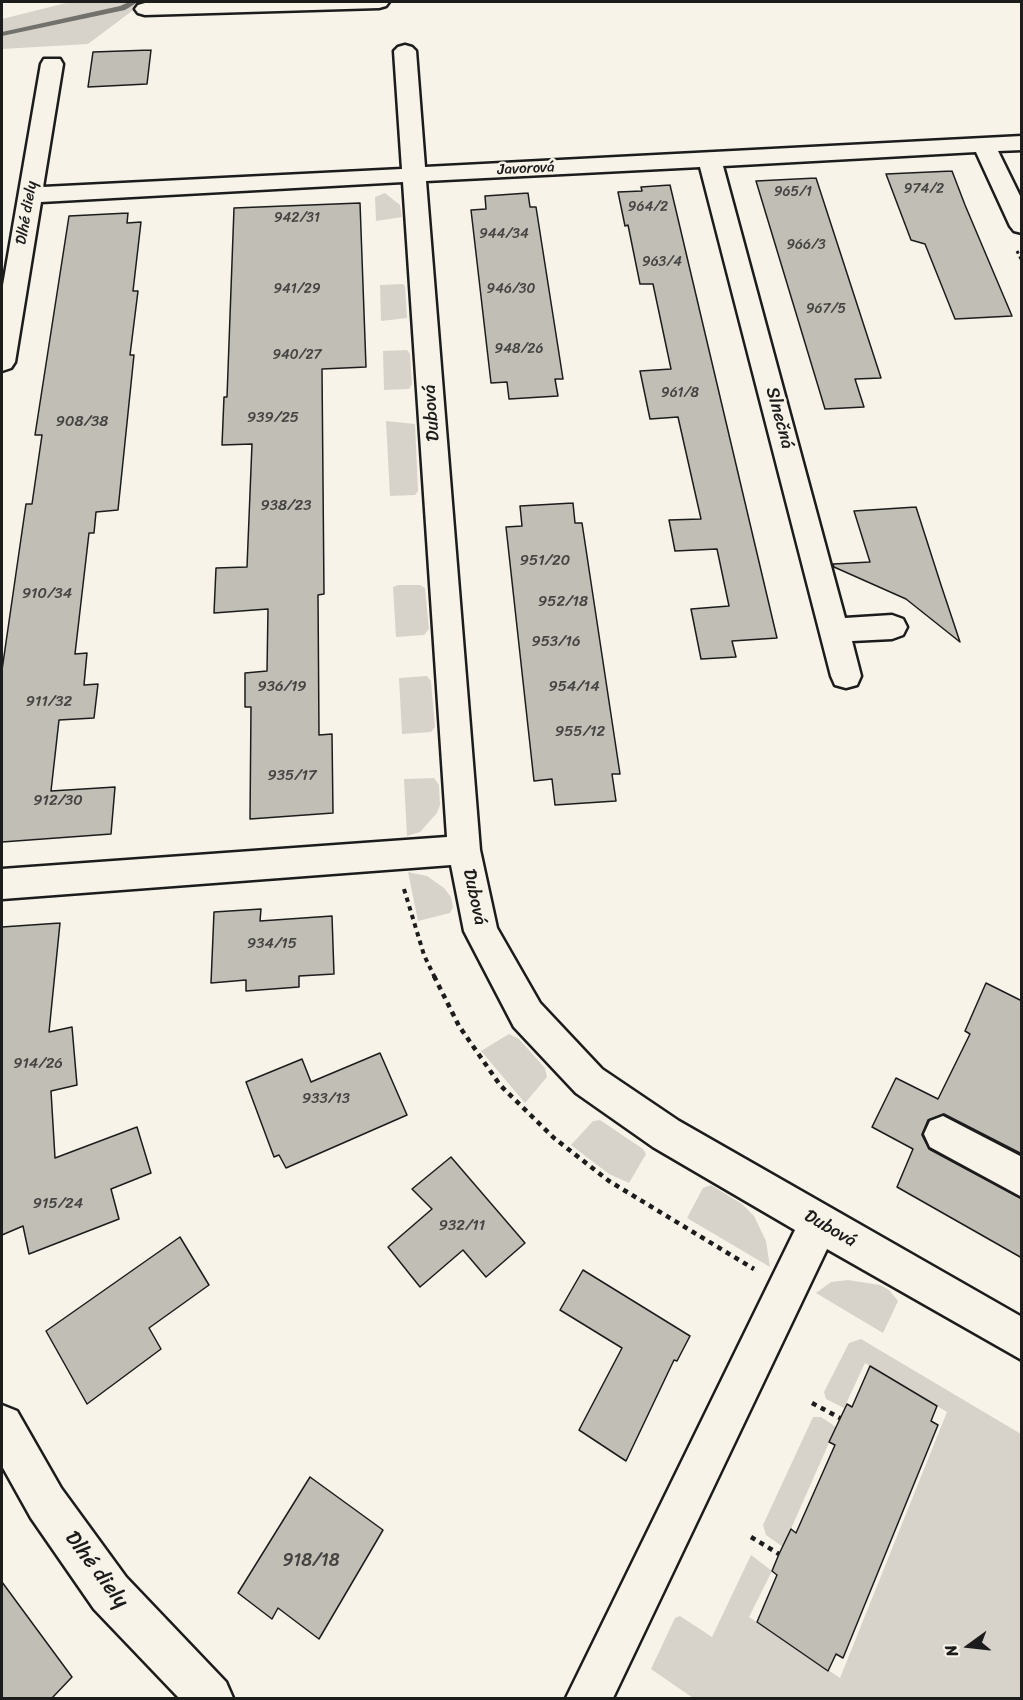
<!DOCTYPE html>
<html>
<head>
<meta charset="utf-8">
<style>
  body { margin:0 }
  #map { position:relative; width:1023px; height:1700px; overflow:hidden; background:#f7f3e8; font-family:Sriracha,sans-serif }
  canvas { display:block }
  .frame { position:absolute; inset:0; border:3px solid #1c1c1c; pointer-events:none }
  .north { position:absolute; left:939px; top:1616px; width:60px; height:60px; -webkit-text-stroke:4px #f7f3e8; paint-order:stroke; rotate:255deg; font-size:16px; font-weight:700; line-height:24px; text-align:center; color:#1c1c1c }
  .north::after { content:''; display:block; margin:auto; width:21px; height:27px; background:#1c1c1c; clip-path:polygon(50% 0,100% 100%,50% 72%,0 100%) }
</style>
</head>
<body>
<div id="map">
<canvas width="1023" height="1700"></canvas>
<div class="frame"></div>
<div class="north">N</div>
</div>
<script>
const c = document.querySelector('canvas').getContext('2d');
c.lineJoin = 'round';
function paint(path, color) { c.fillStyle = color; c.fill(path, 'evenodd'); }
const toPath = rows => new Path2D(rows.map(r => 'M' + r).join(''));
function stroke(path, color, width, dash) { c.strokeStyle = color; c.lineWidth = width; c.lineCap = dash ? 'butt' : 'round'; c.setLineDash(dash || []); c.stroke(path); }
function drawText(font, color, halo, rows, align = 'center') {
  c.font = font + ' Sriracha,sans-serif'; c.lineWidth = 5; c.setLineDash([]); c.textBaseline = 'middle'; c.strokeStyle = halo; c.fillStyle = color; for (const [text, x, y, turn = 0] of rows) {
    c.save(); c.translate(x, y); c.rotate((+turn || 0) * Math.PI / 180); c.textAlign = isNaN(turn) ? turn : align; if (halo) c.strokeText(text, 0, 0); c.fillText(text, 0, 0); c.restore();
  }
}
paint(toPath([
  [70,2,144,2,88,44,2,49,2,19],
  [385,193,400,205,402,217,376,221,375,197],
  [403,284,405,286,407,318,381,321,380,285],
  [407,350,410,354,412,384,409,389,384,390,383,351],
  [386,421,415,424,418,491,415,495,390,496],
  [398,585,420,585,425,588,429,629,424,635,396,637,393,587],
  [427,676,431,681,435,727,431,732,402,734,399,678],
  [434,778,439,785,440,805,437,813,420,832,407,836,404,779],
  [408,872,427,876,444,888,451,897,453,907,450,913,418,921],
  [509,1034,519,1039,545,1068,547,1077,525,1103,481,1051],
  [600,1120,643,1149,646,1154,629,1183,609,1174,571,1145,593,1121],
  [711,1185,742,1204,754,1216,766,1241,770,1267,687,1218,703,1188],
  [848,1280,880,1285,889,1290,898,1301,883,1333,816,1293,831,1282],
  [861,1339,1021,1434,1021,1698,693,1698,651,1669,675,1618,680,1616,712,1637,751,1555,772,1571,749,1617,840,1678,947,1412,865,1363,844,1408,826,1399,824,1392,849,1343],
  [813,1417,821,1417,836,1427,783,1547,766,1535,763,1525]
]), '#d7d3cb');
paint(toPath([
  [129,2,138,2,125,10,2,36,2,32,120,6,129,2]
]), '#72716c');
const building = toPath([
  [151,50,147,84,88,87,93,52,151,50],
  [952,171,965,205,1012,316,955,319,925,244,911,240,886,174,952,171],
  [816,178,881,378,855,379,864,407,825,409,756,181,816,178],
  [670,185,777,638,732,641,736,657,701,659,691,609,729,606,717,549,675,551,669,520,701,519,678,417,650,419,640,371,671,369,653,284,640,284,628,225,625,226,618,192,642,191,641,187,670,185],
  [528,193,530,207,536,207,563,379,555,379,558,396,509,399,507,382,491,383,471,210,486,209,485,196,528,193],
  [360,203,366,367,322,369,324,594,318,595,319,735,332,734,333,813,250,819,251,707,245,707,245,673,267,671,268,609,214,613,216,568,247,567,252,444,222,445,224,397,227,397,234,208,360,203],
  [128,213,127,223,141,222,133,291,138,291,130,355,134,355,118,510,96,512,94,533,89,533,75,654,87,653,84,685,98,684,94,718,59,720,51,791,115,787,111,834,2,842,2,670,26,504,32,504,42,435,35,435,69,216,128,213],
  [573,503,575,523,582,523,620,774,612,774,616,801,555,805,552,779,534,781,506,527,522,526,520,506,573,503],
  [916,507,941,585,960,642,906,599,834,567,833,564,870,562,854,511,916,507],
  [261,909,260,921,332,916,334,974,299,976,299,987,246,991,246,980,211,983,214,912,261,909],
  [60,923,49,1032,72,1027,77,1085,51,1091,55,1158,137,1127,151,1173,111,1189,119,1219,29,1254,23,1226,2,1235,2,927,60,923],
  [986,983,1022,1001,1022,1154,944,1114,928,1120,922,1135,929,1149,1022,1199,1022,1258,897,1187,913,1149,872,1127,896,1078,938,1099,970,1034,965,1031,986,983],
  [380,1053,407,1115,286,1168,279,1155,274,1157,246,1082,302,1059,311,1082,380,1053],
  [451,1157,525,1243,486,1277,463,1250,420,1287,388,1247,432,1209,412,1189,451,1157],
  [180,1237,209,1285,149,1328,161,1349,87,1404,46,1331,180,1237],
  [583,1270,690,1336,677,1361,674,1360,626,1461,579,1430,622,1348,560,1310,583,1270],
  [870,1366,937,1406,931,1421,938,1425,843,1658,836,1654,828,1671,757,1622,777,1575,772,1571,779,1554,791,1529,796,1533,835,1445,829,1442,847,1404,852,1407,870,1366],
  [310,1477,383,1530,319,1639,278,1608,272,1619,238,1593,310,1477],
  [2,1582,72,1677,52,1698,2,1698,2,1582]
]);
paint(building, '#c0beb5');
stroke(building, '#1c1c1c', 1.5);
const minor = toPath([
  [190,2,389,2,386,6,379,8,145,15,138,13,135,9,138,5,145,3,190,2],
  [405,45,412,47,416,51,425,167,1022,136,1022,150,998,151,1022,200,1022,233,1014,231,1010,226,976,152,723,166,845,618,892,615,903,619,907,627,903,635,892,639,852,641,861,676,857,685,846,688,835,685,831,676,700,167,426,181,480,850,497,928,540,1003,602,1069,679,1121,1022,1317,1022,1360,827,1249,613,1698,566,1698,795,1230,653,1147,576,1093,514,1027,464,931,451,865,2,899,2,869,447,837,403,182,41,202,15,362,11,368,2,371,2,291,41,64,44,59,60,59,63,64,43,187,402,169,394,51,398,47,405,45],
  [943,1116,1022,1157,1022,1197,930,1147,924,1134,930,1121,943,1116],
  [2,1405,17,1411,61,1488,126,1577,226,1682,233,1698,179,1698,94,1609,31,1518,2,1466,2,1405]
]);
stroke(minor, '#1c1c1c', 5);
stroke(toPath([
  [1017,251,1022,261]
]), '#1c1c1c', 3, [3, 3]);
stroke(toPath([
  [404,889,424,955,435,978]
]), '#1c1c1c', 4, [4.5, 4.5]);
stroke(toPath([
  [434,976,459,1026,500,1085,554,1138,609,1181,754,1269],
  [812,1403,840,1418],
  [751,1537,779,1554]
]), '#1c1c1c', 4.5, [5, 5]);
paint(minor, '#f7f3e8');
drawText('14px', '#454442', null, [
  ["974/2",924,189],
  ["965/1",793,192],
  ["964/2",648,207],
  ["942/31",297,218],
  ["944/34",504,234],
  ["966/3",806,245],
  ["963/4",662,262],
  ["941/29",297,289],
  ["946/30",511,289],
  ["967/5",826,309],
  ["948/26",519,349],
  ["940/27",297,355],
  ["961/8",680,393]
]);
drawText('15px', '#1c1c1c', '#f7f3e8', [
  ["Javorová",526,169,-3],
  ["Dlhé diely",27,213,-80]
]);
drawText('15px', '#454442', null, [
  ["939/25",273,418],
  ["908/38",82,422],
  ["938/23",286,506],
  ["951/20",545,561],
  ["910/34",47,594],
  ["952/18",563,602],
  ["953/16",556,642],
  ["936/19",282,687],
  ["954/14",574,687],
  ["911/32",49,702],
  ["955/12",580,732],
  ["935/17",292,776],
  ["912/30",58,801],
  ["934/15",272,944],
  ["914/26",38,1064],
  ["933/13",326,1099],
  ["915/24",58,1204],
  ["932/11",462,1226]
]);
drawText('18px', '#1c1c1c', '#f7f3e8', [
  ["Dubová",432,413,-94],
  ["Slnečná",779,418,75],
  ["Dubová",474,897,78],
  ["Dubová",830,1229,30]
]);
drawText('18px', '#454442', null, [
  ["918/18",311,1561]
]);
drawText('21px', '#1c1c1c', '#f7f3e8', [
  ["Dlhé diely",96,1570,53]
]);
</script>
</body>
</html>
